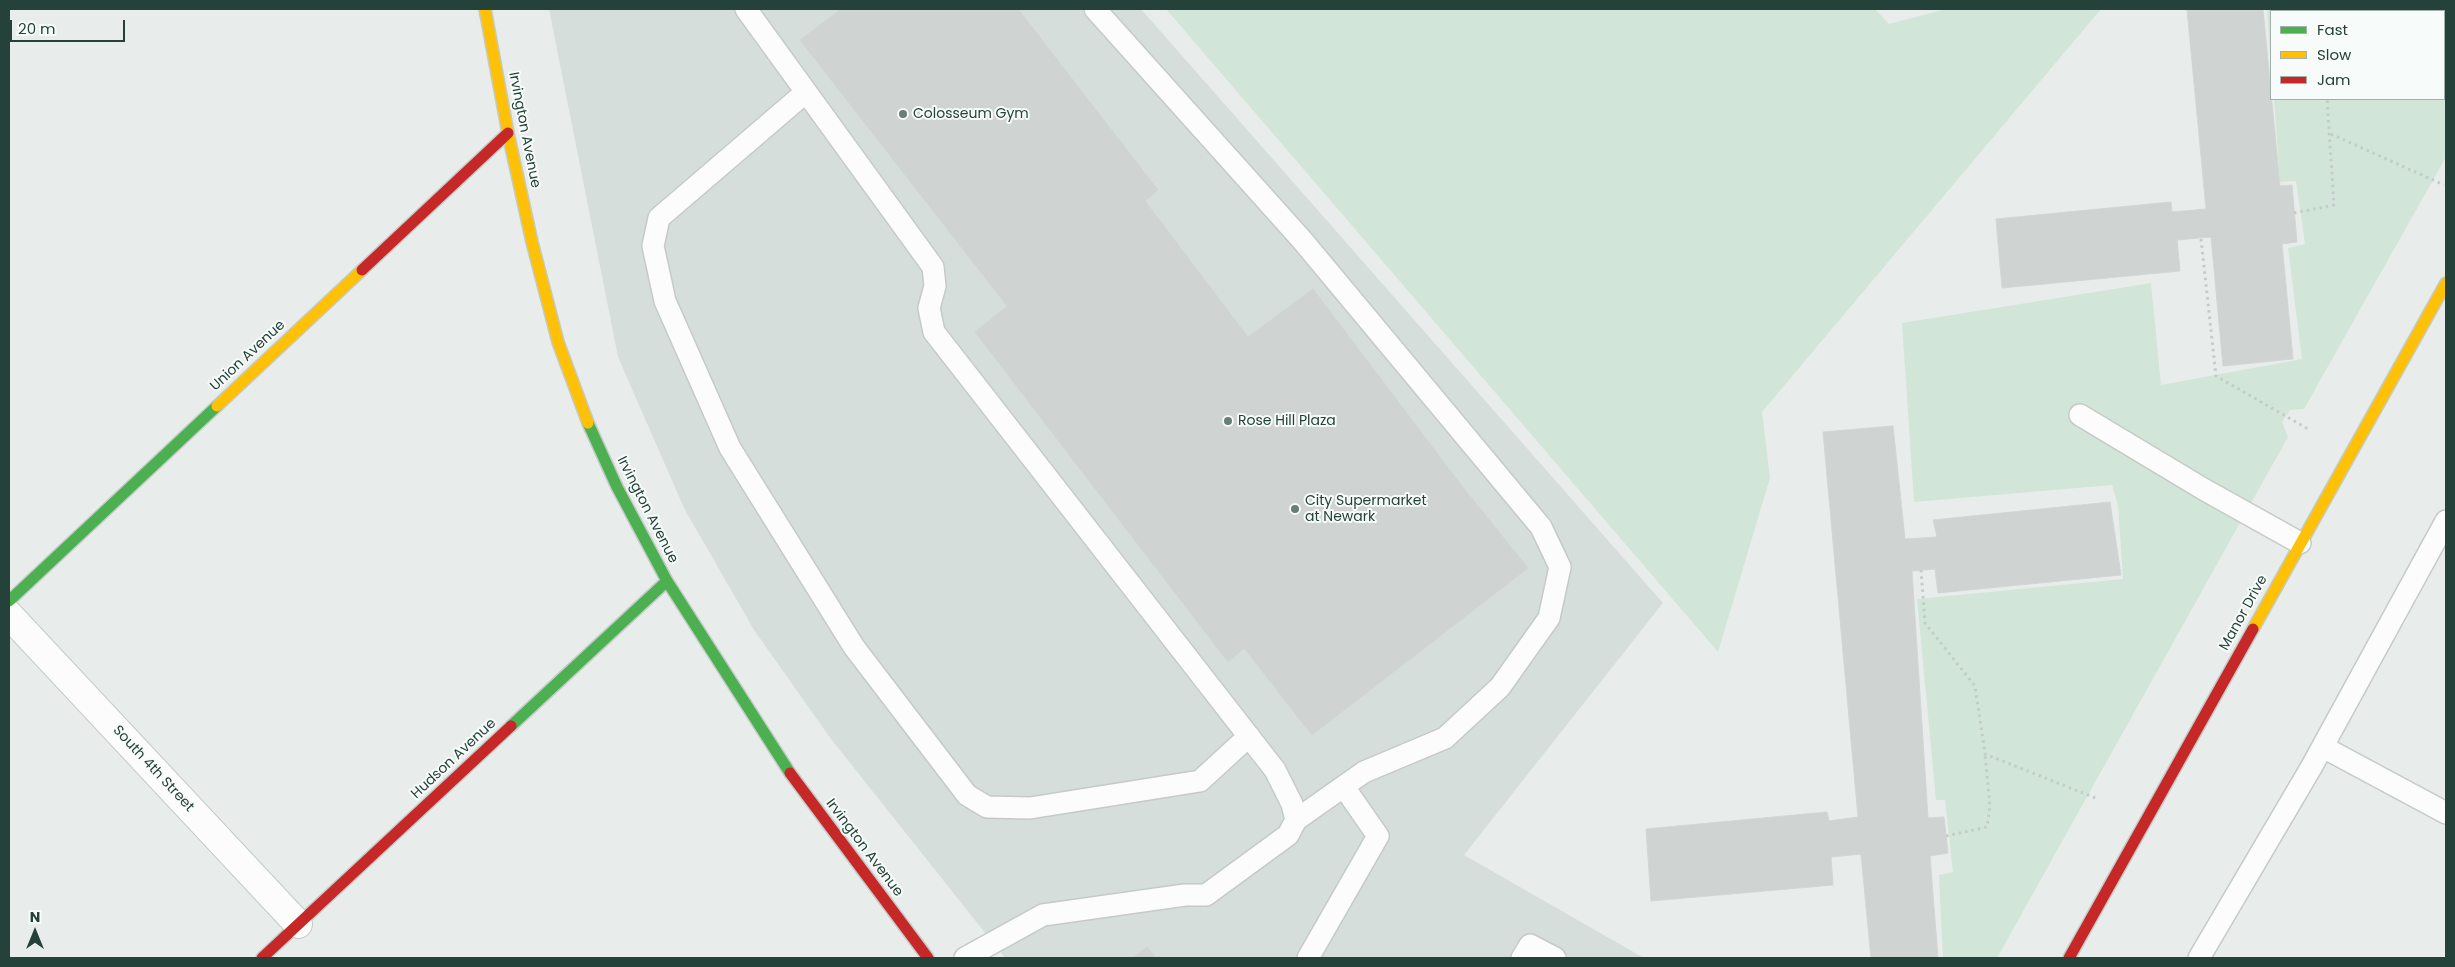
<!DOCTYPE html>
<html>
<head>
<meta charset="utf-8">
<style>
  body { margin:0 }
  #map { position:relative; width:2455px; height:967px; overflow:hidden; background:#e8edeb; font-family:Poppins,sans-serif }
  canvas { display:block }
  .frame { position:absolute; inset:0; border:10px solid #24423a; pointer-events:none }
  .legend { position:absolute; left:2270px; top:10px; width:175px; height:90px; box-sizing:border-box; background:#f7fbf9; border:1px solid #a3b1ad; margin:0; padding:6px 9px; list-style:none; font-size:15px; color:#24423a }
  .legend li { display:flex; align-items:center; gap:10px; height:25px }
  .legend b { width:25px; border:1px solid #a3b1ad }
  .north { position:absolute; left:10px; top:907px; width:50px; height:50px; -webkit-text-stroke:4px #f7fbf9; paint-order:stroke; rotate:0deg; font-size:14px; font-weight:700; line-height:20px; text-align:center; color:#24423a }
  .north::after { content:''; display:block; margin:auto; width:18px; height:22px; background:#24423a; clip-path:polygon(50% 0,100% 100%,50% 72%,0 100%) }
  .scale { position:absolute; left:10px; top:20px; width:115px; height:22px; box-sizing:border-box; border:2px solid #24423a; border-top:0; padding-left:6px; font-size:15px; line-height:18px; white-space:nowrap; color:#24423a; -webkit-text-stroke:4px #f7fbf9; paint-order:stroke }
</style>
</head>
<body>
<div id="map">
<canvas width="2455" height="967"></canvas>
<div class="frame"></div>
<ul class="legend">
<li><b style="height:6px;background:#4caf50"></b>Fast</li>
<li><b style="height:6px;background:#ffc107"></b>Slow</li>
<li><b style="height:6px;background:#c62828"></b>Jam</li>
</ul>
<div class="north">N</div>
<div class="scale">20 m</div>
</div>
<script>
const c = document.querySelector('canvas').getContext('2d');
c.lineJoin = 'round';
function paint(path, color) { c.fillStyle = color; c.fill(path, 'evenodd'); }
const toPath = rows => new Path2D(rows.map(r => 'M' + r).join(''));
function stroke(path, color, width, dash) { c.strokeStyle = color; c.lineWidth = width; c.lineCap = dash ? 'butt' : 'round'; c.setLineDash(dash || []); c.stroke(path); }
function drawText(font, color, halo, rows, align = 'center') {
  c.font = font + ' Poppins,sans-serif'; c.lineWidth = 4; c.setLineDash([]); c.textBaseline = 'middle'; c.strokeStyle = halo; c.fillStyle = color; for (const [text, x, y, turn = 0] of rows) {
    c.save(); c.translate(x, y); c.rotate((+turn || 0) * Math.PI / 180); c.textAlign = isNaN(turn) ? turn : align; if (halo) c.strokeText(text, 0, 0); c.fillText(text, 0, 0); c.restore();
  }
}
paint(toPath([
  [549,9,1141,9,1663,603,1464,855,1644,958,1005,958,831,739,754,630,684,508,618,357]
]), '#d6dedb');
paint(toPath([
  [1166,9,1875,9,1889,24,1946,9,2101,9,1762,412,1770,478,1718,652],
  [2267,9,2446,9,2446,157,2304,409,2290,410,2282,422,2288,437,1997,958,1943,958,1939,875,1953,872,1945,800,1936,800,1917,599,2123,579,2118,505,2112,485,1914,502,1902,323,2151,283,2161,385,2302,359,2288,248,2305,244,2296,181,2280,182,2274,99,2444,99,2444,11,2271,11,2271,68]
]), '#d1e6d8');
const building = toPath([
  [841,9,1018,9,1158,190,1145,201,1248,337,1313,289,1462,486,1528,568,1312,735,1244,648,1228,662,975,332,1007,306,800,40,841,9],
  [2187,9,2263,9,2280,186,2292,185,2297,242,2282,244,2293,359,2223,366,2211,237,2177,240,2180,271,2002,288,1996,219,2171,202,2172,212,2206,209,2187,9],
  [1893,426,1905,539,1937,537,1933,520,2110,502,2121,575,1938,593,1935,569,1912,571,1928,818,1944,817,1948,853,1930,856,1938,958,1871,958,1861,854,1831,857,1833,885,1651,901,1646,829,1827,812,1829,821,1858,817,1823,432,1893,426],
  [1147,947,1156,958,1133,958,1147,947]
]);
paint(building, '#cfd4d2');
stroke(building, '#d1d6d4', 1);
const lane = toPath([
  [746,9,933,267,935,286,929,308,934,332,1275,770,1292,804,1296,820,1288,835,1206,895,1185,895,1043,915,965,958],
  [1095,9,1302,240,1541,527,1560,567,1549,618,1500,687,1445,738,1364,772,1296,820],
  [806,92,659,218,653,246,665,301,730,448,854,647,967,795,987,807,1030,808,1200,781,1249,736],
  [2080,415,2205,490,2300,543],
  [2323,747,2446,813],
  [1308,958,1378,836,1344,787],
  [1522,958,1530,945,1555,958],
  [2199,958,2312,766,2446,521]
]);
const street = toPath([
  [9,615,298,924]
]);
const fast = toPath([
  [588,423,617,487,667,581,790,773],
  [9,601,217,406],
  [511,726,667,581]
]);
const slow = toPath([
  [485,9,508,133,532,242,558,342,588,423],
  [217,406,362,270],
  [2253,629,2446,283]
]);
const jam = toPath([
  [362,270,508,133],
  [790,773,928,958],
  [262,958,511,726],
  [2069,958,2253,629]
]);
stroke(lane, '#c5cac8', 24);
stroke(street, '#c5cac8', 30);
stroke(fast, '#c3cbc8', 14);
stroke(slow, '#c3cbc8', 14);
stroke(jam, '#c3cbc8', 14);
stroke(toPath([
  [2296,9,2297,11],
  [2331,134,2444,185],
  [2294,213,2334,205,2327,99],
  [2201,239,2216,376,2308,429],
  [1921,570,1925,623,1975,686,1985,754,2098,799],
  [1946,836,1987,827,1990,806,1985,754]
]), '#c3ccca', 3, [2.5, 4]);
stroke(lane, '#fcfcfc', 21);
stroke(street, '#fcfcfc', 28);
stroke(fast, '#4caf50', 11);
stroke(slow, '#ffc107', 11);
stroke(jam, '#c62828', 11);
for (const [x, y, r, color] of [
  [903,114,5,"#697e78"],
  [1228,421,5,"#697e78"],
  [1295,509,5,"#697e78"]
]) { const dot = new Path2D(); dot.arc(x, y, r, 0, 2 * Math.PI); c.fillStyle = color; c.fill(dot); stroke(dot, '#f7fbf9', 2); }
drawText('14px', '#24423a', '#f7fbf9', [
  ["Colosseum Gym",913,114],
  ["Rose Hill Plaza",1238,421],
  ["City Supermarket",1305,501],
  ["at Newark",1305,517]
], 'left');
drawText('14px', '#24423a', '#f7fbf9', [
  ["Irvington Avenue",524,130,79],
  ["Union Avenue",248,356,-43],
  ["Irvington Avenue",647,510,63],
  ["Manor Drive",2244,613,-61],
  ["Hudson Avenue",454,759,-43],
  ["South 4th Street",153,769,47],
  ["Irvington Avenue",864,848,53]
]);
</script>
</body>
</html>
